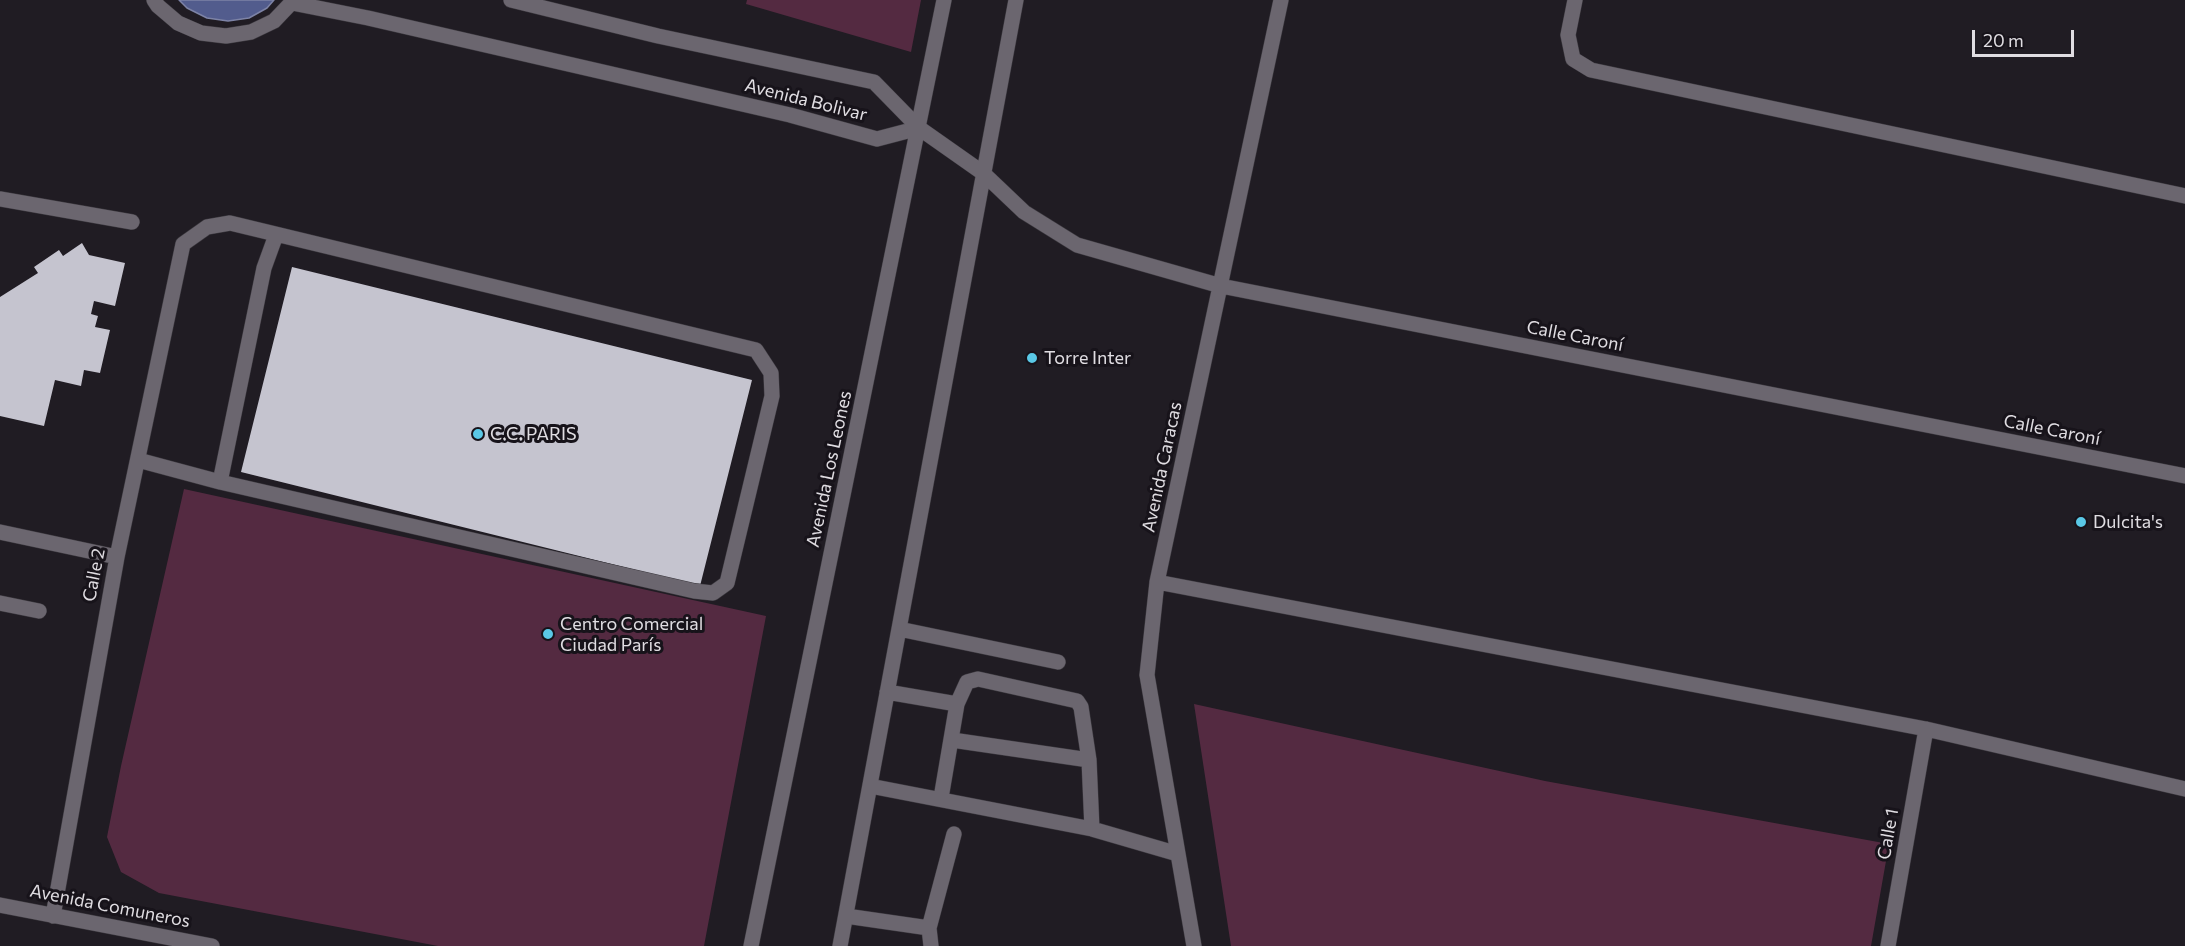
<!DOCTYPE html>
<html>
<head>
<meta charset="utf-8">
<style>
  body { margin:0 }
  #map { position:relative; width:2185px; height:946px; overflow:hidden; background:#201c23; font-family:Commissioner,sans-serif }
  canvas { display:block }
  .scale { position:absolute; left:1972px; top:30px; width:102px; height:27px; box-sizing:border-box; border:3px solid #e0dde2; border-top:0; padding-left:8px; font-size:18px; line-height:21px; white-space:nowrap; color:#e0dde2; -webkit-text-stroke:4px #17131a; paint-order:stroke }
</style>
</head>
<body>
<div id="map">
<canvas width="2185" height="946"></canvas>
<div class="scale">20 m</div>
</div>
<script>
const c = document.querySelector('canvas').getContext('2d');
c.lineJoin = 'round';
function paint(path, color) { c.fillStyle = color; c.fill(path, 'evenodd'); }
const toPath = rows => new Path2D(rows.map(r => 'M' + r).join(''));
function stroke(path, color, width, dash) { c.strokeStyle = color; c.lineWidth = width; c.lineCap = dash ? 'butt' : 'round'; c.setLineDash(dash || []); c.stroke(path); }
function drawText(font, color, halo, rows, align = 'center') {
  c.font = font + ' Commissioner,sans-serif'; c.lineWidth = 6; c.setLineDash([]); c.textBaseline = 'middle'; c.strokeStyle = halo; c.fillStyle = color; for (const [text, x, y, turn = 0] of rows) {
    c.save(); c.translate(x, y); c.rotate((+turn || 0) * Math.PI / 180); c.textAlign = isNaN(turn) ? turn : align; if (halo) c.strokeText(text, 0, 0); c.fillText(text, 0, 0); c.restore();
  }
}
paint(toPath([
  [747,0,921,0,911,52,746,4],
  [184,489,766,616,704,946,438,946,159,893,121,872,107,837,121,766],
  [1194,704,1545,781,1889,844,1871,946,1231,946]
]), '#542a41');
const water = toPath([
  [179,0,274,0,267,8,249,18,228,21,207,18,187,8,179,0]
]);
paint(water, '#525c8d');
stroke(water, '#7d83a6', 1.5);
paint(toPath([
  [82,243,89,255,125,263,115,306,94,301,91,314,98,316,95,327,110,330,100,373,84,370,81,386,55,380,44,426,0,416,0,297,38,273,34,267,59,250,63,256],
  [292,267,752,380,700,586,241,472]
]), '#c5c4cf');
const minor = toPath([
  [154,0,158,6,178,23,201,33,226,36,251,32,274,21,294,0],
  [511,0,658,36,874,82,919,128,983,173,1024,212,1077,245,1221,286,2185,476],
  [1575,0,1568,35,1573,59,1591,70,2185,196],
  [292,3,368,18,790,115,877,139,919,128],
  [0,199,132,222],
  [138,460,220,482,264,268,276,235],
  [0,532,117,557],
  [1157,582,1926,729,2185,789],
  [0,603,39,611],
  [899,629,1058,662],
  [952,740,1089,760],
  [870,786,1092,829,1089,760,1081,707,1077,701,978,679,967,682,957,704,887,692],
  [941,798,957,704],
  [1092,829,1178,854],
  [0,905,212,946],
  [53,916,117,557,183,244,207,227,230,223,756,350,771,373,772,396,727,583,713,593,694,591,220,482],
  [846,916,929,928],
  [751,946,944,0],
  [840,946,1016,0],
  [931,946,929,928,954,834],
  [1194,946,1147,675,1157,582,1281,0],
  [1888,946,1926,729]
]);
stroke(minor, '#3d3a40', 16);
stroke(minor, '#6b666f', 15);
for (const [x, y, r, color] of [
  [1032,358,6,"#5ac8e6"],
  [478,434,6,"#5ac8e6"],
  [2081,522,6,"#5ac8e6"],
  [548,634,6,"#5ac8e6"]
]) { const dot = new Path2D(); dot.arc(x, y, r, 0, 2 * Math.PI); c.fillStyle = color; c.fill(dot); stroke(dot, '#17131a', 2); }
drawText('18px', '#e0dde2', '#17131a', [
  ["Avenida Bolivar",806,100,14],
  ["Calle Caroní",1575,336,11],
  ["Calle Caroní",2052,430,11],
  ["Avenida Caracas",1162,467,-78],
  ["Avenida Los Leones",829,469,-78],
  ["Calle 2",94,575,-79],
  ["Calle 1",1888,834,-80],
  ["Avenida Comuneros",110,906,11]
]);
drawText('18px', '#e0dde2', '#17131a', [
  ["Torre Inter",1044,358],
  ["C.C. PARIS",490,434],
  ["Dulcita's",2093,522],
  ["Centro Comercial",560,624],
  ["Ciudad París",560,645]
], 'left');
</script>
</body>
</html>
